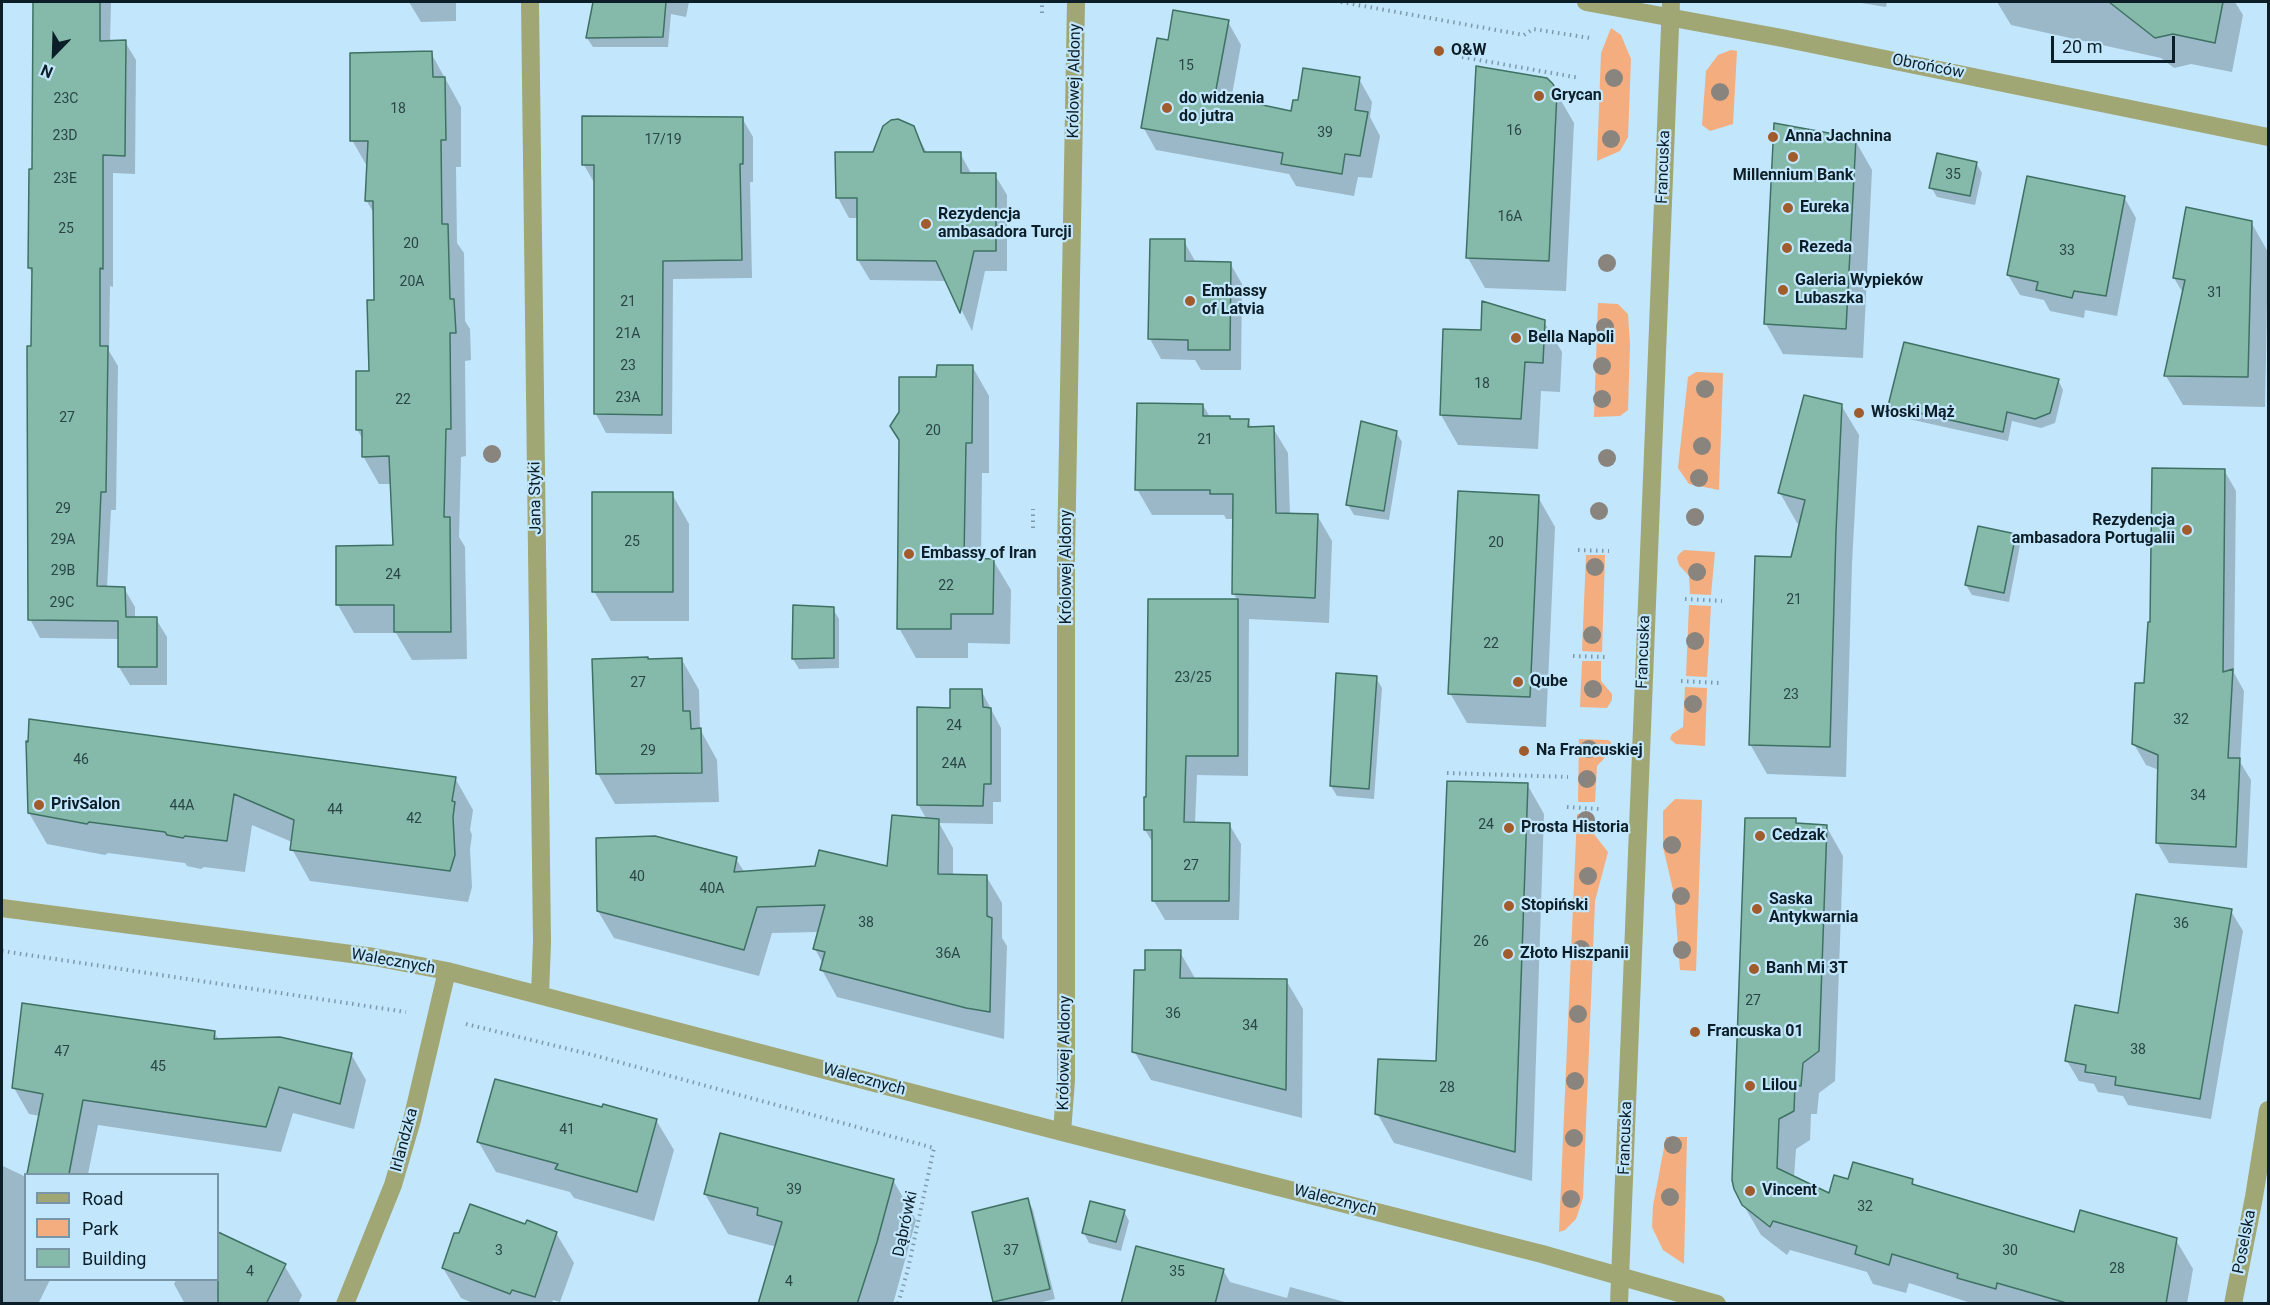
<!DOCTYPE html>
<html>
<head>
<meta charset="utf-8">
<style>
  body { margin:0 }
  #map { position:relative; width:2270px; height:1305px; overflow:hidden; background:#c2e6fc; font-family:Roboto,sans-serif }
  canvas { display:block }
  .frame { position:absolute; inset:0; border:3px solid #0c1e27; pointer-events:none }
  .legend { position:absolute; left:24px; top:1173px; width:195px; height:108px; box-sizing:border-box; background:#c2e6fc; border:2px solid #7996a7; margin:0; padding:8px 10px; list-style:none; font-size:18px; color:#0c1e27 }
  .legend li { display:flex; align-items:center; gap:12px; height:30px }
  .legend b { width:30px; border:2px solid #7996a7 }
  .north { position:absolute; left:24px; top:24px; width:60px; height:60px; -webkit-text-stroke:4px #c2e6fc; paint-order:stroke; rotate:203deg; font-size:16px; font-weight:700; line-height:24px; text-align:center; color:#0c1e27 }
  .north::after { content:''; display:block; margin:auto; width:21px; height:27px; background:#0c1e27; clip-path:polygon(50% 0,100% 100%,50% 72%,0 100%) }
  .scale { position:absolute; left:2051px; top:36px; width:124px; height:27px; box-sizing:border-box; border:3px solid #0c1e27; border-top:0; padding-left:8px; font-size:18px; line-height:21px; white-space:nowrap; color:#0c1e27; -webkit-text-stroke:4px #c2e6fc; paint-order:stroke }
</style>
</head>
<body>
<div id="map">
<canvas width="2270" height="1305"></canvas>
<div class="frame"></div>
<ul class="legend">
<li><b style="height:8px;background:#a0a674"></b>Road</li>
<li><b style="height:16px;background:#f4ad7f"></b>Park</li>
<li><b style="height:16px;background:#85baaa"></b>Building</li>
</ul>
<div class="north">N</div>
<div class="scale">20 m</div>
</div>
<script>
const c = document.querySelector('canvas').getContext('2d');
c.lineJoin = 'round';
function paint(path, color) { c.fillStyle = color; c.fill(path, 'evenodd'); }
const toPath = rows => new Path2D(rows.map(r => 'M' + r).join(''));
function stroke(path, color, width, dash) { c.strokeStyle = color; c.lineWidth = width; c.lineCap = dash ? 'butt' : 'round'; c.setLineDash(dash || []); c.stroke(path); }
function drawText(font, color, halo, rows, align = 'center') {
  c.font = font + ' Roboto,sans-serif'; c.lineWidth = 4.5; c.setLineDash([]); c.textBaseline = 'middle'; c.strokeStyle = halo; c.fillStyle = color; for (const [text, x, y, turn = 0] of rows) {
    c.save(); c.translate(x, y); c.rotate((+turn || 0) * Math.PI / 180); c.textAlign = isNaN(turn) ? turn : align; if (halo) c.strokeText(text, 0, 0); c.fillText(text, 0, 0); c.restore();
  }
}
paint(toPath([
  [1611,28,1621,35,1631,59,1628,137,1620,151,1597,161,1601,53],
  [1731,50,1737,51,1733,124,1710,131,1702,125,1706,71,1718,55],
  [1598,303,1618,304,1628,314,1630,344,1628,410,1620,416,1594,417],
  [1696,372,1723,373,1719,490,1689,484,1678,468,1688,377],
  [1684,550,1715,552,1711,595,1690,594,1689,576,1679,565,1677,558,1679,554],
  [1586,555,1605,555,1602,652,1582,651],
  [1689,605,1711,606,1707,677,1686,676],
  [1582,661,1601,661,1601,681,1612,694,1612,700,1607,708,1580,707],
  [1685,687,1707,688,1705,746,1676,744,1670,739,1672,734,1683,727],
  [1579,739,1608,740,1611,742,1609,753,1597,766,1595,802,1578,802],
  [1675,799,1702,800,1696,971,1680,970,1674,894,1663,847,1663,811],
  [1577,814,1594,815,1594,834,1608,852,1595,901,1583,1198,1576,1219,1565,1230,1559,1232],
  [1666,1137,1687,1137,1684,1264,1663,1250,1652,1227,1653,1206]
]), '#f4ad7f');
paint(toPath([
  [34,2,111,2,110,42,125,42,136,60,135,174,113,173,113,287,110,286,109,351,118,366,116,510,111,510,107,588,124,588,135,607,135,619,156,619,167,637,167,685,130,685,119,667,120,639,40,638,30,619,33,274,29,268,33,170],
  [409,2,456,2,456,21,421,22],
  [594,2,689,2,686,17,671,14,668,47,593,47,587,38],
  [1855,2,1887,2,1886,7],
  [1997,2,2235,2,2243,15,2232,72,2191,64,2174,68,2161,58,2011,25],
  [1228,22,1241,45,1231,100,1292,112,1359,79,1372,102,1370,117,1380,136,1372,178,1358,177,1354,196,1296,186,1289,174,1156,150,1143,127,1170,42],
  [431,53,461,107,461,167,456,167,457,243,464,253,465,321,470,329,471,360,465,361,466,456,461,457,459,537,465,547,467,659,412,660,396,633,354,633,338,605,394,547,392,484,379,484,363,456,363,440,357,429,371,373,376,301,375,215,366,200,368,168,352,140],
  [1552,85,1574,123,1566,291,1485,288,1468,258],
  [742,118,753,137,753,182,750,182,752,278,673,279,672,434,606,433,596,414,595,184,584,165],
  [913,127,927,153,960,153,972,175,995,175,1007,195,1007,271,985,271,972,331,947,281,870,280,858,260,858,218,849,218,838,198,874,154],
  [1855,140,1872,170,1863,358,1783,354,1766,324],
  [1976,163,1982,173,1975,205,1937,197,1931,187],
  [2124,197,2136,218,2117,316,2085,310,2084,318,2050,311,2044,300,2020,295,2008,275],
  [2251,222,2268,252,2265,407,2183,405,2166,376,2183,293,2174,278],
  [1184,241,1196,263,1230,263,1242,284,1241,370,1201,370,1195,360,1161,359,1150,339],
  [1544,322,1562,352,1560,392,1541,391,1538,449,1458,445,1441,415,1445,330,1482,332],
  [972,366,989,396,989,473,982,473,981,560,993,560,1011,590,1010,644,968,643,968,658,916,658,899,628,938,378],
  [2058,380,2063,390,2055,423,2041,428,2012,421,2008,441,1895,416,1889,406],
  [1203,405,1210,417,1229,417,1231,421,1248,421,1252,428,1273,428,1288,453,1290,515,1317,515,1332,541,1329,623,1249,619,1248,776,1197,775,1195,824,1229,824,1241,844,1239,920,1165,920,1154,901,1153,843,1145,830,1148,799,1149,600,1238,601,1234,594,1234,519,1226,519,1224,515,1152,515,1137,489],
  [1841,405,1859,435,1852,563,1846,777,1767,774,1750,744,1801,524,1797,523,1780,493],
  [1396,432,1402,442,1389,520,1354,515,1348,505],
  [2224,470,2236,491,2234,673,2244,691,2240,762,2251,780,2247,868,2169,863,2157,842,2159,770,2146,765,2134,744,2146,685,2151,624],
  [672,494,689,524,689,621,611,621,594,591],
  [1538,497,1555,527,1546,727,1467,723,1450,693],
  [2015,535,2020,545,2009,602,1972,595,1966,585],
  [794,607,833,609,839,619,839,668,799,669,793,659],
  [682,660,699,690,700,729,717,760,719,802,615,804,598,774],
  [1376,678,1382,688,1374,799,1337,796,1331,786],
  [981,690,1001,728,1001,802,993,802,993,824,939,823,953,848,953,876,986,876,1002,903,1002,938,1007,946,1004,1039,837,997,822,970,823,964,815,949,819,932,772,933,759,976,614,938,598,911,736,859,745,873,889,868,927,820,918,804,951,709],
  [27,743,455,778,473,810,470,830,472,835,470,849,472,887,468,902,310,881,292,849,292,842,252,825,245,872,204,867,201,869,187,866,185,863,108,853,105,855,47,844,29,813],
  [1527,784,1544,814,1532,1181,1394,1143,1377,1113,1437,1063],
  [1795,820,1798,825,1826,826,1843,856,1835,1081,1819,1093,1817,1114,1811,1114,1810,1140,1796,1149,1794,1177,1830,1195,1850,1181,1912,1181,1916,1187,2075,1234,2176,1240,2193,1269,2187,1304,1974,1304,1909,1283,1906,1293,1873,1284,1867,1272,1790,1250,1787,1255,1761,1235,1743,1204],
  [2231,911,2243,931,2211,1119,2128,1105,2123,1096,2098,1092,2094,1084,2079,1081,2067,1061],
  [2089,1071,2124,1076,2124,1079,2089,1074],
  [1180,952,1196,980,1286,980,1303,1009,1302,1118,1151,1080,1134,1051,1146,972],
  [214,1032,219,1040,351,1054,366,1080,354,1129,293,1113,281,1152,98,1125,88,1174,28,1174,40,1116,29,1114,14,1088],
  [603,1109,656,1120,674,1150,654,1221,574,1198,570,1192,496,1172,478,1141],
  [3,1166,26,1177,26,1280,50,1280,38,1304,2,1304],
  [893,1180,916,1220,893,1304,760,1304,777,1247,728,1234,705,1194],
  [1028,1200,1033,1210,1055,1299,1034,1304,996,1304,994,1301],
  [1124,1211,1129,1221,1121,1251,1089,1243,1084,1233],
  [525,1226,556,1233,574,1263,560,1302,553,1300,552,1304,475,1304,461,1298,443,1268,460,1235],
  [218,1234,284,1265,302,1295,298,1304,185,1304,174,1284,176,1280,218,1280],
  [1223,1270,1230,1282,1287,1298,1290,1287,1352,1304,1123,1304]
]), '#0003');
const building = toPath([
  [33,2,100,2,100,41,126,40,125,156,103,155,103,269,100,268,100,346,108,346,106,492,101,492,97,586,125,587,126,617,157,617,157,667,118,667,118,621,28,620,27,346,31,346,32,268,28,268,29,169,32,169,33,2],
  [593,2,666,2,663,37,586,38,593,2],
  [2109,2,2223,2,2215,43,2173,34,2155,38,2109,2],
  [1173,10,1229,20,1215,95,1291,111,1293,100,1298,100,1303,68,1360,77,1355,110,1368,112,1360,156,1345,154,1342,174,1281,164,1283,153,1141,128,1157,38,1168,40,1173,10],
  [432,51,433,77,445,77,446,140,441,140,442,224,448,224,450,299,454,299,456,333,450,333,451,429,446,429,444,517,450,517,451,632,394,632,394,605,336,605,336,546,393,545,389,456,362,457,362,430,356,430,356,371,369,371,367,300,374,300,373,201,365,201,368,141,350,141,350,53,432,51],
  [1476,66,1547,78,1553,84,1557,92,1549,261,1466,258,1476,66],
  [582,116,743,117,743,164,740,164,742,260,663,261,662,415,594,414,594,165,582,165,582,116],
  [898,119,914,126,924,152,961,152,961,173,996,173,996,251,974,251,960,313,936,261,857,260,857,198,836,198,835,152,873,152,883,126,891,120,898,119],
  [1774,123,1856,138,1846,329,1764,324,1774,123],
  [1937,153,1977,162,1970,196,1929,188,1937,153],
  [2027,176,2125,196,2106,296,2074,291,2072,298,2036,290,2038,282,2007,275,2027,176],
  [2186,207,2252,221,2248,377,2164,376,2185,280,2173,278,2186,207],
  [1150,239,1185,239,1185,261,1231,262,1230,350,1188,350,1188,340,1148,339,1150,239],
  [1482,301,1545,320,1543,363,1525,362,1521,419,1440,415,1443,329,1481,330,1482,301],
  [1904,342,2059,379,2050,413,2035,419,2007,412,2003,432,1888,406,1904,342],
  [937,365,973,365,972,443,966,443,964,558,994,559,993,614,951,614,951,629,897,629,899,440,890,426,899,412,899,377,936,377,937,365],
  [1804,395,1842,404,1836,532,1830,747,1749,745,1755,556,1791,557,1805,500,1778,493,1804,395],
  [1137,403,1203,404,1203,416,1230,416,1230,419,1249,419,1248,427,1274,426,1276,513,1318,514,1315,598,1232,594,1233,494,1210,494,1210,490,1135,490,1137,403],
  [1361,421,1397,431,1384,511,1346,505,1361,421],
  [2152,468,2225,469,2223,672,2233,669,2228,758,2240,758,2236,847,2156,843,2158,755,2132,744,2135,683,2144,683,2148,622,2150,622,2152,468],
  [1458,491,1539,495,1530,697,1448,694,1458,491],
  [592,492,673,492,673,592,592,592,592,492],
  [1978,526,2016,534,2004,593,1965,585,1978,526],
  [1148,599,1238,599,1238,756,1186,756,1184,822,1230,823,1229,901,1152,901,1152,830,1144,830,1144,797,1146,797,1148,599],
  [793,605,834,607,834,658,792,659,793,605],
  [648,657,648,659,682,658,683,711,690,711,691,729,701,728,702,773,596,774,592,659,648,657],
  [1336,673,1377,676,1369,789,1330,786,1336,673],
  [950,689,982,689,983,707,991,708,991,784,984,784,983,806,917,805,917,707,950,708,950,689],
  [29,719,456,777,452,801,455,802,453,817,455,855,450,871,290,850,294,820,234,794,227,841,185,836,183,838,167,835,165,832,89,822,87,824,28,813,26,741,28,742,29,719],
  [1447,781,1528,783,1515,1152,1375,1114,1378,1059,1436,1061,1447,781],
  [892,815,939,819,938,874,987,875,987,916,992,918,990,1012,966,1008,820,970,825,952,813,949,825,905,757,907,744,950,597,911,596,838,655,836,737,857,734,872,815,866,819,850,887,866,892,815],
  [1745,818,1796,818,1796,823,1827,825,1819,1051,1803,1063,1801,1086,1795,1085,1794,1111,1779,1119,1777,1168,1829,1193,1834,1175,1848,1179,1853,1162,1913,1179,1912,1184,2074,1232,2080,1210,2177,1238,2166,1304,2070,1304,1997,1283,1996,1289,1957,1278,1958,1274,1892,1254,1889,1265,1855,1254,1857,1246,1773,1221,1770,1227,1742,1205,1734,1189,1732,1180,1745,818],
  [2136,894,2232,909,2200,1099,2115,1085,2116,1077,2085,1072,2086,1065,2065,1061,2075,1005,2118,1013,2136,894],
  [1145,950,1181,950,1180,978,1287,979,1286,1090,1132,1052,1134,970,1145,970,1145,950],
  [22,1003,215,1031,214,1039,280,1037,352,1053,340,1104,279,1087,266,1127,83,1100,69,1174,27,1174,43,1094,12,1088,22,1003],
  [495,1079,602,1107,603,1104,657,1119,637,1192,555,1169,558,1164,477,1142,495,1079],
  [720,1133,894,1179,877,1242,857,1304,758,1304,782,1222,757,1215,758,1208,704,1194,720,1133],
  [1028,1198,1050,1289,993,1302,972,1212,1028,1198],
  [1090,1201,1125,1210,1116,1242,1082,1233,1090,1201],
  [470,1204,525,1224,527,1220,557,1232,535,1297,512,1290,510,1294,442,1268,454,1233,459,1233,470,1204],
  [218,1232,286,1264,266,1304,218,1304,218,1232],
  [1136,1246,1224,1269,1215,1304,1121,1304,1136,1246]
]);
paint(building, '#85baaa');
stroke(building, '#3e7163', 1.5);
stroke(toPath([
  [1341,2,1524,35,1533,29,1590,38],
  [1042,13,1042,2],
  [1462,57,1580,78],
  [1033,528,1033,509],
  [1578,550,1609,551],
  [1685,599,1722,601],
  [1573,656,1606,657],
  [1681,681,1720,683],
  [1447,773,1568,777],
  [1567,807,1599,809],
  [2,951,406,1012],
  [466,1024,593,1055,934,1148,908,1269,898,1304]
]), '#7d9aab', 4, [1.5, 4.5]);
stroke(toPath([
  [530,2,542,942,540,995],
  [1586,2,1782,38,2268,137],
  [2,908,374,957,447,971,1062,1132,1542,1254,1717,1304],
  [1062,1132,1066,1080,1066,555,1076,2],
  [345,1304,393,1185,412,1120,447,971],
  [2233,1304,2254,1197,2268,1110]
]), '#a0a674', 18);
stroke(toPath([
  [1619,1304,1671,2]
]), '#a0a674', 18);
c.fillStyle = '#8a847e';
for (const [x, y] of [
  [1614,78],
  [1720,92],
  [1611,139],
  [1607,263],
  [1605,327],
  [1602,366],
  [1705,389],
  [1602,399],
  [1702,446],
  [492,454],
  [1607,458],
  [1699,478],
  [1599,511],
  [1695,517],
  [1595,567],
  [1697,572],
  [1592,635],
  [1695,641],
  [1593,689],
  [1693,704],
  [1589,749],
  [1587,779],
  [1586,820],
  [1672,845],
  [1588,876],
  [1681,896],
  [1581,949],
  [1682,950],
  [1578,1014],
  [1575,1081],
  [1574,1138],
  [1673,1145],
  [1670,1197],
  [1571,1199]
]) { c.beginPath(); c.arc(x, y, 9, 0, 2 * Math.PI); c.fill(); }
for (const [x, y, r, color] of [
  [1439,51,6,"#a05c2c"],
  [1539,96,6,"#a05c2c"],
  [1167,108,6,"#a05c2c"],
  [1773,137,6,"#a05c2c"],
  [1793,157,6,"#a05c2c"],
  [1788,208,6,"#a05c2c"],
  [926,224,6,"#a05c2c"],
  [1787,248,6,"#a05c2c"],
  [1783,290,6,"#a05c2c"],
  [1190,301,6,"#a05c2c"],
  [1516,338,6,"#a05c2c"],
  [1859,413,6,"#a05c2c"],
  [2187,530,6,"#a05c2c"],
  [909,554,6,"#a05c2c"],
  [1518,682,6,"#a05c2c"],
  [1524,751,6,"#a05c2c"],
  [39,805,6,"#a05c2c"],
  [1509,828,6,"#a05c2c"],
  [1760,836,6,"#a05c2c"],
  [1509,906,6,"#a05c2c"],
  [1757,909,6,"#a05c2c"],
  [1508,954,6,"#a05c2c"],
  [1754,969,6,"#a05c2c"],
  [1695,1032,6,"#a05c2c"],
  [1750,1086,6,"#a05c2c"],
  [1750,1191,6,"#a05c2c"]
]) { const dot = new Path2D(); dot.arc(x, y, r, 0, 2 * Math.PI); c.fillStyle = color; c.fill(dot); stroke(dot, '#c2e6fc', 2); }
drawText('14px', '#2a4548', null, [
  ["15",1186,66],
  ["23C",66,99],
  ["18",398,109],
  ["16",1514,131],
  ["39",1325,133],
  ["23D",65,136],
  ["17/19",663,140],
  ["35",1953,175],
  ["23E",65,179],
  ["16A",1510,217],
  ["25",66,229],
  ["20",411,244],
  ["33",2067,251],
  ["20A",412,282],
  ["31",2215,293],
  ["21",628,302],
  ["21A",628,334],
  ["23",628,366],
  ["18",1482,384],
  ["23A",628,398],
  ["22",403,400],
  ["27",67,418],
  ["20",933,431],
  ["21",1205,440],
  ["29",63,509],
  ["29A",63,540],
  ["25",632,542],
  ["20",1496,543],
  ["29B",63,571],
  ["24",393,575],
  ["22",946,586],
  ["21",1794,600],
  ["29C",62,603],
  ["22",1491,644],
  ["23/25",1193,678],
  ["27",638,683],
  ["23",1791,695],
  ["32",2181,720],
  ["24",954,726],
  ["29",648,751],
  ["46",81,760],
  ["24A",954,764],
  ["34",2198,796],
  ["44A",182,806],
  ["44",335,810],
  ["42",414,819],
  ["24",1486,825],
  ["27",1191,866],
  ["40",637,877],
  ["40A",712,889],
  ["38",866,923],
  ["36",2181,924],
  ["26",1481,942],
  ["36A",948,954],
  ["27",1753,1001],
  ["36",1173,1014],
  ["34",1250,1026],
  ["38",2138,1050],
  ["47",62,1052],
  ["45",158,1067],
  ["28",1447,1088],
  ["41",567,1130],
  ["39",794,1190],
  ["32",1865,1207],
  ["3",499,1251],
  ["37",1011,1251],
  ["30",2010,1251],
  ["28",2117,1269],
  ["4",250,1272],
  ["35",1177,1272],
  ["4",789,1282]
]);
drawText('bold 16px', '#0c1e27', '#c2e6fc', [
  ["O&W",1451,51],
  ["Grycan",1551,96],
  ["do widzenia",1179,99],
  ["do jutra",1179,117],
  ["Anna Jachnina",1785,137],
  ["Millennium Bank",1793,176,"center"],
  ["Eureka",1800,208],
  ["Rezydencja",938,215],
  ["ambasadora Turcji",938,233],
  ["Rezeda",1799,248],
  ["Galeria Wypieków",1795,281],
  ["Lubaszka",1795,299],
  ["Embassy",1202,292],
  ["of Latvia",1202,310],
  ["Bella Napoli",1528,338],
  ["Włoski Mąż",1871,413],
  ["Rezydencja",2175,521,"right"],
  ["ambasadora Portugalii",2175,539,"right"],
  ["Embassy of Iran",921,554],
  ["Qube",1530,682],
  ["Na Francuskiej",1536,751],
  ["PrivSalon",51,805],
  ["Prosta Historia",1521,828],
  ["Cedzak",1772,836],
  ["Saska",1769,900],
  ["Antykwarnia",1769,918],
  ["Stopiński",1521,906],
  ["Złoto Hiszpanii",1520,954],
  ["Banh Mi 3T",1766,969],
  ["Francuska 01",1707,1032],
  ["Lilou",1762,1086],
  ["Vincent",1762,1191]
], 'left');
drawText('16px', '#0c1e27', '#c2e6fc', [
  ["Obrońców",1928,67,11],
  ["Królowej Aldony",1075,81,-89],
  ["Francuska",1664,167,-88],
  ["Jana Styki",536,498,-91],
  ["Królowej Aldony",1067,567,-90],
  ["Francuska",1644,652,-88],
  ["Walecznych",393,962,10],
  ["Królowej Aldony",1065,1053,-89],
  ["Walecznych",864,1080,15],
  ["Francuska",1626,1138,-88],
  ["Irlandzka",405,1140,-75],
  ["Walecznych",1335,1201,14],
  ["Dąbrówki",906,1224,-78],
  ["Poselska",2245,1242,-79]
]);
</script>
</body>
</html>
